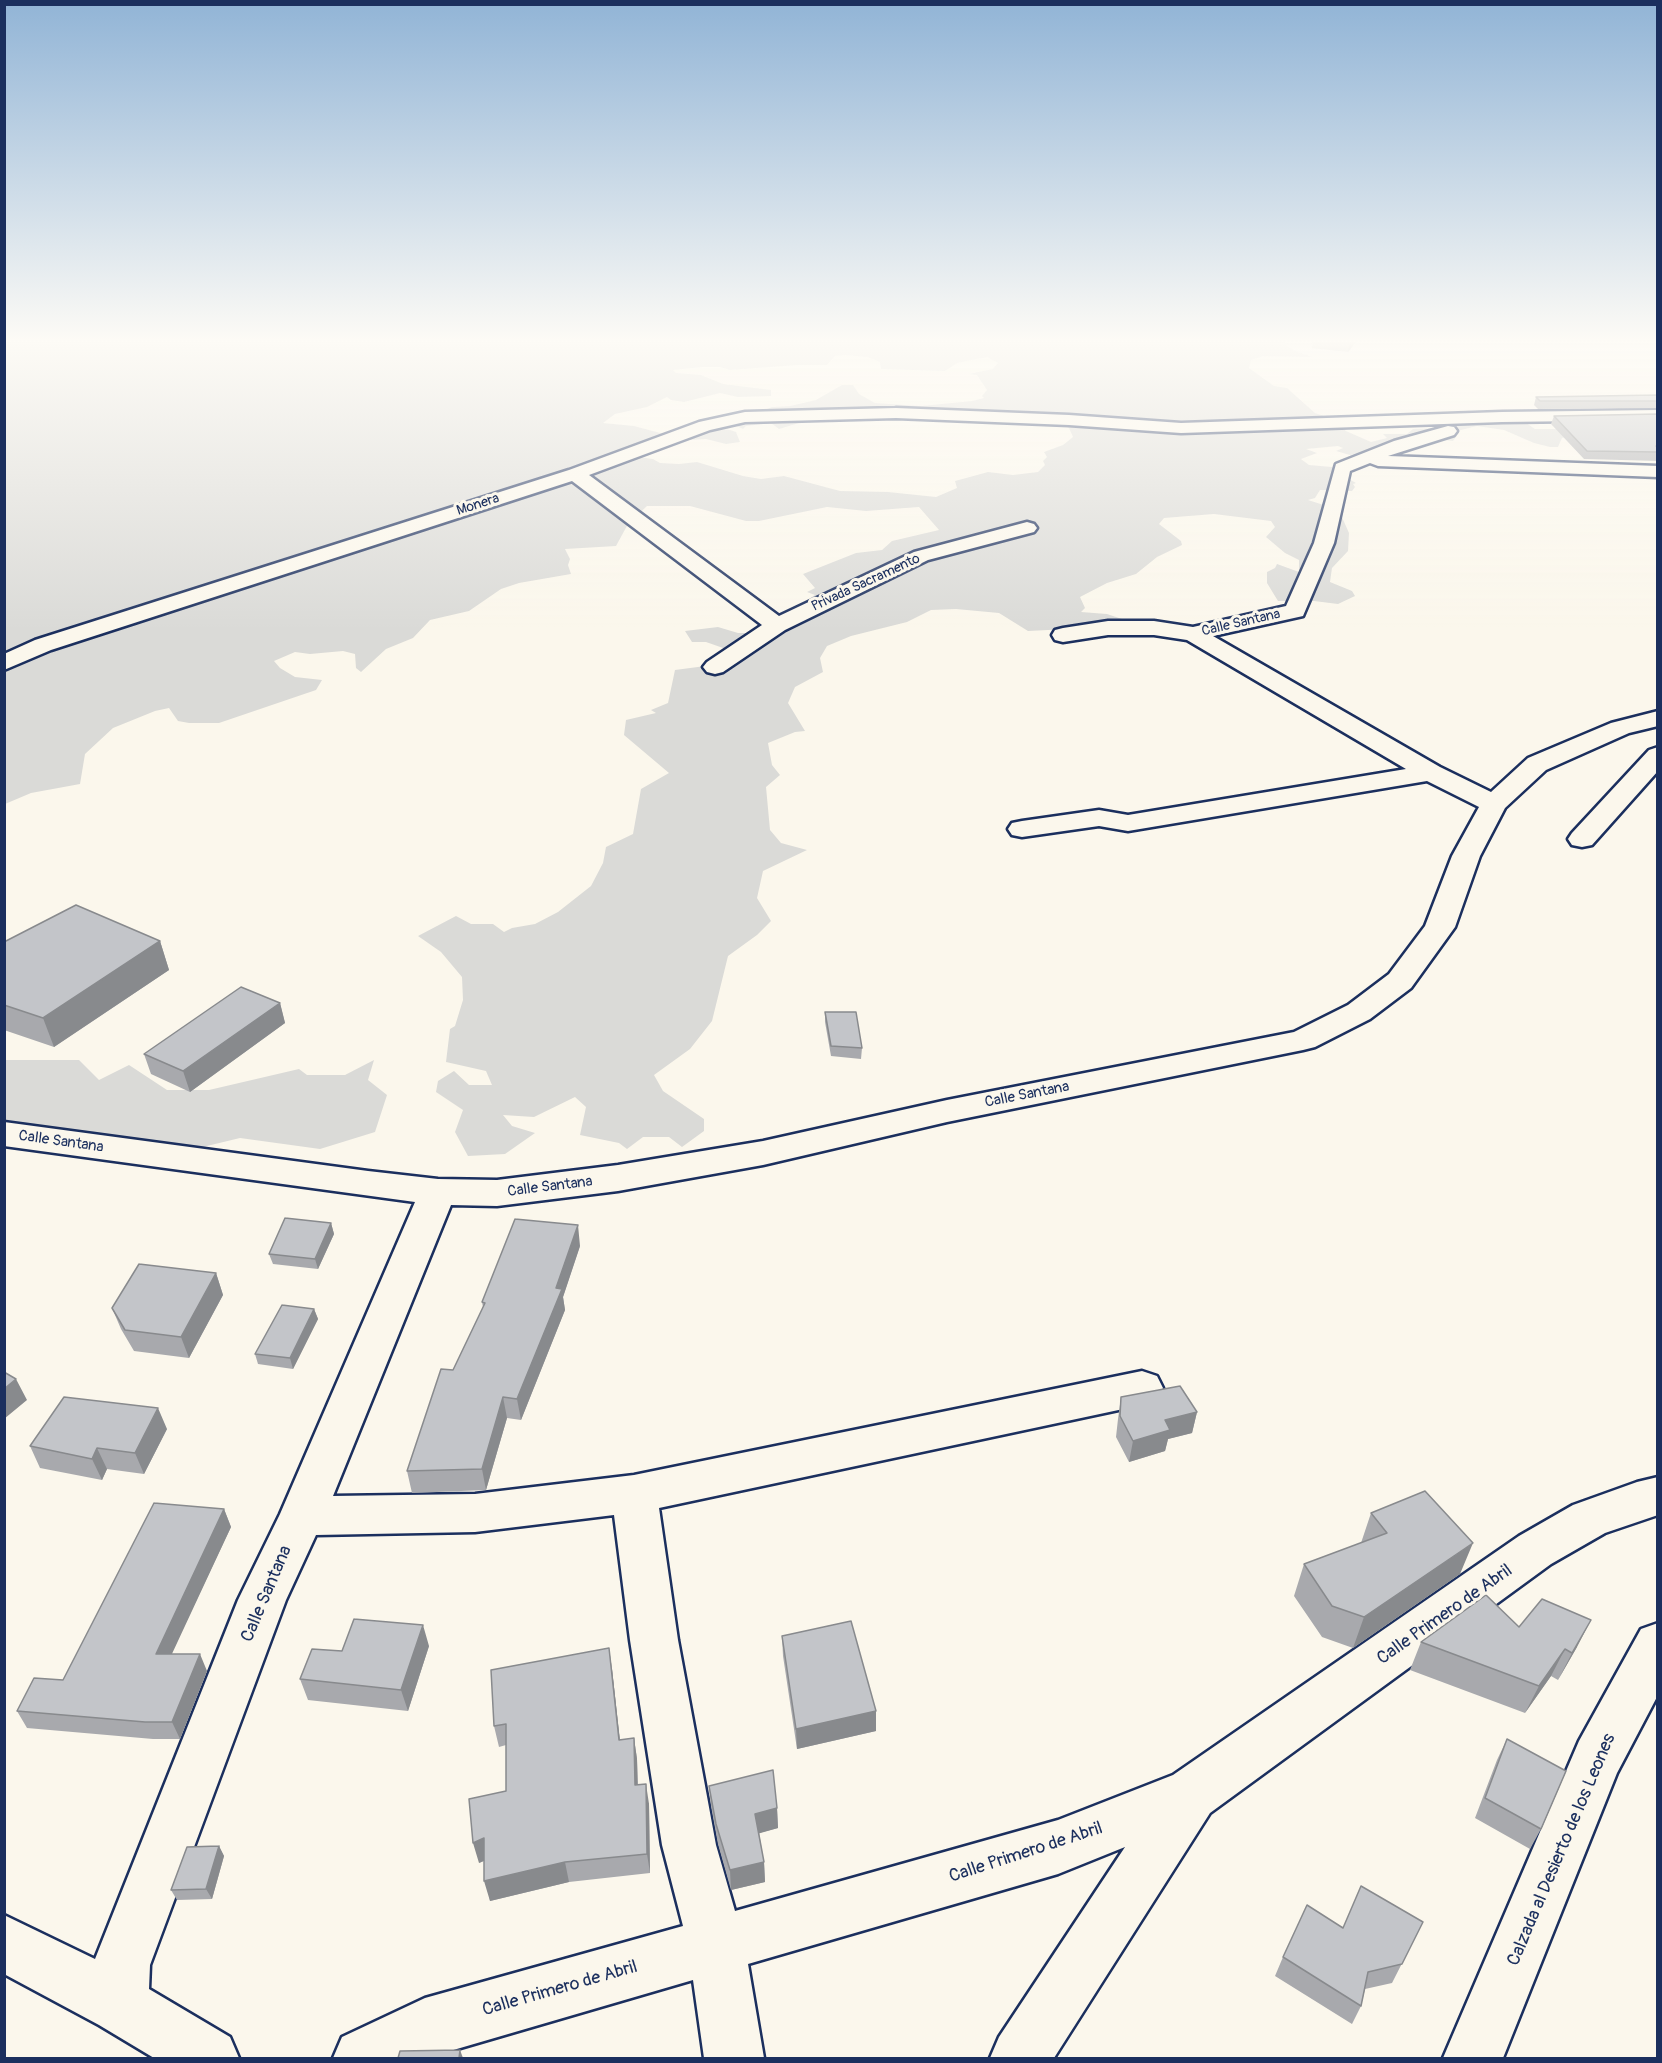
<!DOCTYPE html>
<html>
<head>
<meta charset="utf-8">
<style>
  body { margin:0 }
  #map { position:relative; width:1662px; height:2063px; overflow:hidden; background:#fbf7ec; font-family:Pangolin,sans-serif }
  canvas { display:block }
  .frame { position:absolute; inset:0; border:6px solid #1b2f5e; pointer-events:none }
</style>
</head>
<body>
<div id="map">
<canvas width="1662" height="2063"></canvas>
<div class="frame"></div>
</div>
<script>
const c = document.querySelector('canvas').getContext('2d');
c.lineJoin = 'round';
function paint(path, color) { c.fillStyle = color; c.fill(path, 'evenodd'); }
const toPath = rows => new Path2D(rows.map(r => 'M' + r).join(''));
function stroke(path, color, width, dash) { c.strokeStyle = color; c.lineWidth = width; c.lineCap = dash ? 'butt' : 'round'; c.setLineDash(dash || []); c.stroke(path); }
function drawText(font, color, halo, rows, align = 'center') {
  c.font = font + ' Pangolin,sans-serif'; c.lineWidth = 6; c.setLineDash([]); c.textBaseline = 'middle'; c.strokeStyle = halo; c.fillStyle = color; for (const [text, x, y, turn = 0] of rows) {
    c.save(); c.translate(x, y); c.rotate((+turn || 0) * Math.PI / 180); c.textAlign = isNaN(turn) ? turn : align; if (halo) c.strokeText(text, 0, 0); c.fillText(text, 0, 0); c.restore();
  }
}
paint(toPath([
  [5,342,1286,342,1284,344,1293,350,1312,357,1263,356,1251,360,1249,368,1274,386,1287,388,1315,413,1330,418,1346,431,1371,442,1387,438,1383,434,1407,434,1413,429,1441,428,1442,424,1452,415,1468,412,1494,413,1519,418,1535,429,1558,429,1586,433,1562,438,1558,447,1550,447,1534,443,1504,430,1477,426,1457,431,1447,431,1450,436,1456,437,1453,441,1435,439,1350,455,1336,451,1343,448,1338,446,1306,449,1317,453,1301,459,1309,465,1332,467,1334,471,1356,483,1353,484,1355,487,1352,491,1320,490,1315,498,1308,500,1330,507,1341,515,1349,533,1348,551,1332,568,1330,582,1352,591,1355,596,1338,604,1314,601,1278,601,1267,583,1267,572,1275,568,1277,564,1299,572,1299,560,1285,553,1266,537,1275,527,1271,521,1214,514,1164,518,1159,524,1181,541,1182,545,1157,557,1136,574,1107,583,1080,597,1085,608,1081,612,1107,614,1125,620,1125,624,1108,627,1028,631,999,613,956,609,931,610,907,622,851,636,827,646,820,658,823,672,795,687,788,703,805,731,795,732,768,743,772,765,780,775,766,787,770,830,781,843,807,850,763,871,757,898,771,921,757,935,728,956,712,1021,690,1049,654,1075,663,1091,704,1119,704,1131,682,1147,669,1137,643,1137,627,1149,619,1143,580,1135,586,1107,575,1097,534,1117,503,1115,512,1126,535,1133,505,1154,468,1156,455,1132,463,1110,436,1092,438,1081,454,1071,469,1085,492,1085,486,1071,446,1062,450,1029,455,1026,463,1000,462,977,441,952,418,936,456,916,471,924,493,924,504,932,512,928,535,924,558,912,591,886,603,863,606,847,633,834,641,789,669,773,624,735,626,720,656,713,651,710,668,703,675,670,713,665,715,654,726,649,706,642,692,642,685,631,718,627,738,633,754,633,765,627,765,621,792,610,815,595,807,592,815,588,803,574,856,553,882,550,892,541,939,530,919,507,866,511,827,507,759,521,746,521,690,506,647,506,628,524,616,546,565,549,570,559,568,565,571,574,519,583,501,589,469,611,430,620,413,638,386,649,361,672,356,668,355,654,343,651,310,654,295,652,274,661,280,668,295,677,322,680,316,690,219,723,189,723,178,721,169,708,155,711,113,728,85,754,80,784,31,793,5,804],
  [845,355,868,357,880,362,881,369,945,371,957,363,987,357,998,363,993,369,969,374,977,375,987,390,982,396,984,398,972,401,921,406,875,403,859,394,853,385,842,385,816,400,790,406,772,407,730,423,743,429,746,426,771,423,779,429,812,419,974,415,1054,420,1069,428,1073,437,1063,445,1044,452,1047,457,1043,461,1045,465,1038,472,1013,475,988,472,955,481,957,488,936,497,888,492,840,491,784,476,761,479,743,476,697,462,679,464,660,463,653,459,639,457,652,454,656,447,690,440,706,439,726,444,740,442,736,432,730,430,706,428,664,434,634,426,603,423,615,414,647,407,667,397,671,400,684,402,720,393,738,397,771,396,771,390,723,384,701,375,676,373,673,370,702,367,720,367,730,370,796,365,827,365,835,356],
  [4,1060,79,1060,99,1080,129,1065,167,1090,209,1090,299,1069,307,1075,345,1075,374,1060,368,1080,387,1095,375,1132,320,1149,240,1138,182,1152,66,1138,15,1122,5,1122]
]), '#dadad7');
const minor = toPath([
  [896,408,1069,415,1181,423,1502,412,1658,410,1658,420,1502,422,1181,433,1069,425,896,418,745,422,710,430,589,475,779,616,914,552,1027,522,1034,524,1037,528,1034,532,928,560,785,630,723,672,715,674,707,672,703,667,707,662,762,625,572,481,51,650,4,670,4,654,35,640,569,470,699,422,745,412,896,408],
  [1448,426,1454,427,1457,431,1454,435,1388,456,1658,466,1658,477,1378,466,1370,463,1350,471,1334,543,1303,616,1213,636,1440,767,1491,792,1528,758,1611,723,1658,711,1658,726,1629,733,1546,770,1505,808,1480,856,1455,927,1411,988,1370,1019,1315,1047,1303,1050,947,1122,763,1165,618,1191,497,1206,451,1205,333,1496,475,1494,634,1475,1142,1371,1157,1376,1163,1388,1157,1400,1142,1405,659,1508,678,1640,716,1845,735,1911,1058,1820,1173,1775,1519,1536,1573,1505,1637,1482,1658,1477,1658,1515,1605,1533,1551,1564,1210,1813,1054,2058,990,2058,999,2037,1125,1847,1058,1874,748,1964,764,2058,704,2058,693,1980,426,2058,333,2058,342,2037,425,1998,683,1926,662,1845,630,1640,614,1515,475,1532,316,1535,286,1600,150,1965,149,1989,230,2037,239,2058,154,2058,99,2025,4,1974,4,1915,95,1959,238,1600,280,1514,415,1202,4,1146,4,1122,368,1171,438,1179,497,1180,618,1165,763,1141,947,1100,1294,1032,1348,1005,1389,974,1425,926,1452,856,1479,807,1427,781,1128,831,1099,826,1022,837,1012,835,1008,829,1012,823,1022,821,1099,810,1128,815,1406,769,1187,640,1154,635,1108,635,1063,642,1055,640,1052,635,1055,630,1063,628,1108,621,1154,621,1193,627,1286,606,1314,543,1336,464,1394,441,1448,426],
  [1658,747,1658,771,1592,845,1582,847,1572,845,1568,839,1572,833,1649,750,1658,747],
  [1658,1623,1658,1695,1617,1773,1503,2058,1443,2058,1579,1741,1641,1629,1658,1623]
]);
stroke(minor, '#1b2f5e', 5);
paint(minor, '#fbf7ec');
paint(toPath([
  [1313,342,1356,342,1348,352,1312,348],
  [1658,395,1658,408,1538,409,1534,405,1536,397],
  [1658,414,1658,461,1584,459,1551,424,1554,416],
  [160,941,169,970,54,1047,4,1030,4,942],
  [280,1003,285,1023,190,1092,151,1074,144,1054],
  [825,1012,862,1048,861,1059,831,1056,825,1022],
  [331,1223,334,1234,318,1269,273,1264,269,1254],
  [580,1246,563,1297,565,1310,521,1420,507,1418,486,1490,412,1493,407,1471,483,1307,482,1302],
  [216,1273,223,1295,189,1358,134,1351,121,1329,112,1308],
  [314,1309,318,1319,293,1369,258,1364,255,1354],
  [1121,1397,1197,1412,1192,1433,1168,1439,1165,1451,1129,1462,1116,1437,1118,1419],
  [167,1429,144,1474,107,1469,102,1480,40,1468,30,1446],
  [224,1509,231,1527,171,1654,207,1671,180,1739,153,1739,27,1728,17,1711,63,1680],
  [1371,1513,1460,1574,1353,1648,1322,1637,1294,1596,1304,1564,1361,1543],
  [1519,1627,1577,1647,1558,1680,1551,1676,1525,1713,1410,1670,1421,1642],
  [782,1636,876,1731,797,1749,783,1656],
  [429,1646,408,1711,308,1700,300,1679,342,1651],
  [612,1669,620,1740,634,1738,637,1759,638,1785,649,1804,650,1873,569,1882,490,1901,484,1861,479,1863,506,1791,506,1745,499,1747,494,1726],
  [1507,1739,1541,1829,1530,1849,1475,1818,1497,1760],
  [709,1786,777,1808,778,1828,759,1833,764,1862,765,1882,731,1890,718,1844,711,1806],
  [219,1846,224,1856,212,1899,177,1900,171,1890],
  [1423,1922,1392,1983,1365,1989,1361,2006,1352,2024,1275,1976,1283,1957,1343,1928]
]), '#a8a9ad');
paint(toPath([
  [1350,342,1356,342,1348,352],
  [160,941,169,970,54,1047,43,1018],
  [280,1003,285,1023,190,1092,183,1071],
  [331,1223,334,1234,318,1269,315,1259],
  [578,1225,580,1246,563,1297,565,1310,521,1420,517,1399],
  [216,1273,223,1295,189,1358,181,1337],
  [314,1309,318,1319,293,1369,290,1358],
  [16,1379,27,1400,4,1419,4,1389],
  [503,1397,507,1418,486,1490,482,1469],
  [158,1408,167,1429,144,1474,135,1453],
  [1197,1412,1192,1433,1168,1439,1165,1451,1129,1462,1133,1441,1165,1420],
  [97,1448,107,1469,102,1480,92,1459],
  [224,1509,231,1527,164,1671,156,1654],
  [1473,1543,1460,1574,1353,1648,1364,1617],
  [1591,1620,1577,1647,1558,1680,1572,1653],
  [423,1625,429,1646,408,1711,401,1690],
  [609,1648,612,1669,622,1760,619,1740],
  [1565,1649,1551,1676,1525,1713,1539,1686],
  [200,1654,207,1671,180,1739,172,1722],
  [876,1711,876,1731,797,1749,796,1729],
  [634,1738,637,1759,638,1805,635,1785],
  [646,1784,649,1804,650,1873,647,1854],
  [777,1808,778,1828,757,1834,755,1814],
  [484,1838,490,1858,479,1863,473,1843],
  [219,1846,224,1856,212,1899,206,1889],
  [565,1862,569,1882,490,1901,484,1881],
  [764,1862,765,1882,731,1890,730,1870],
  [460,2050,463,2058,459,2058]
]), '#888a8d');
const building = toPath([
  [1658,395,1658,401,1540,401,1536,397,1658,395],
  [1658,414,1658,446,1656,446,1658,448,1658,452,1587,451,1554,416,1658,414],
  [76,905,160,941,43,1018,4,1005,4,942,76,905],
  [241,987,280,1003,183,1071,144,1054,241,987],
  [825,1012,856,1012,862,1048,831,1046,825,1012],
  [285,1218,331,1223,315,1259,269,1254,285,1218],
  [515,1219,578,1225,556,1288,562,1289,517,1399,503,1397,482,1469,407,1471,441,1369,453,1370,485,1303,482,1302,515,1219],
  [139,1264,216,1273,181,1337,125,1330,112,1308,139,1264],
  [282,1305,314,1309,290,1358,255,1354,282,1305],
  [4,1372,16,1379,4,1389,4,1372],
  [1180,1386,1197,1412,1165,1420,1170,1430,1133,1441,1120,1416,1121,1397,1180,1386],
  [64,1397,158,1408,135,1453,97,1448,92,1459,30,1446,64,1397],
  [1425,1491,1473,1543,1364,1617,1332,1606,1304,1564,1387,1533,1371,1513,1425,1491],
  [154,1503,224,1509,156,1654,200,1654,172,1722,145,1722,17,1711,34,1678,63,1680,154,1503],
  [1486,1595,1519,1627,1542,1599,1591,1620,1572,1653,1565,1649,1539,1686,1421,1642,1486,1595],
  [354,1619,423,1625,401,1690,300,1679,312,1649,342,1651,354,1619],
  [851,1621,876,1711,796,1729,782,1636,851,1621],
  [609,1648,619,1740,634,1738,635,1785,646,1784,647,1854,565,1862,484,1881,484,1838,473,1843,469,1799,506,1791,506,1724,494,1726,491,1670,609,1648],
  [1507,1739,1566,1771,1541,1829,1485,1798,1507,1739],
  [773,1770,777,1808,755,1814,764,1862,730,1870,716,1824,709,1786,773,1770],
  [219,1846,206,1889,171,1890,187,1847,219,1846],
  [1361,1886,1423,1922,1402,1964,1368,1972,1361,2006,1283,1957,1307,1905,1343,1928,1361,1886],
  [460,2050,459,2058,398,2058,400,2051,460,2050]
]);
paint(building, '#c3c5c9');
stroke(building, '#888a8d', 1.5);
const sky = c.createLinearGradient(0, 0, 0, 631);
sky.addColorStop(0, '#91b4d6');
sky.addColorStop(0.54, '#fdfbf6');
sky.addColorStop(1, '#fdfbf600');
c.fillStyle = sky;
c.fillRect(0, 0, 1662, 631);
drawText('14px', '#1b2f5e', '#fbf7ec', [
  ["Monera",478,505,-18],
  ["Privada Sacramento",866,583,-25],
  ["Calle Santana",1241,623,-13]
]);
drawText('15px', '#1b2f5e', '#fbf7ec', [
  ["Calle Santana",1027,1095,-11],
  ["Calle Santana",61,1142,8],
  ["Calle Santana",550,1187,-7]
]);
drawText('18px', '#1b2f5e', '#fbf7ec', [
  ["Calle Santana",267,1594,-67],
  ["Calle Primero de Abril",1445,1615,-35],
  ["Calzada al Desierto de los Leones",1562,1850,-67],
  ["Calle Primero de Abril",1026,1853,-18],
  ["Calle Primero de Abril",560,1989,-16]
]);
</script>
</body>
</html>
